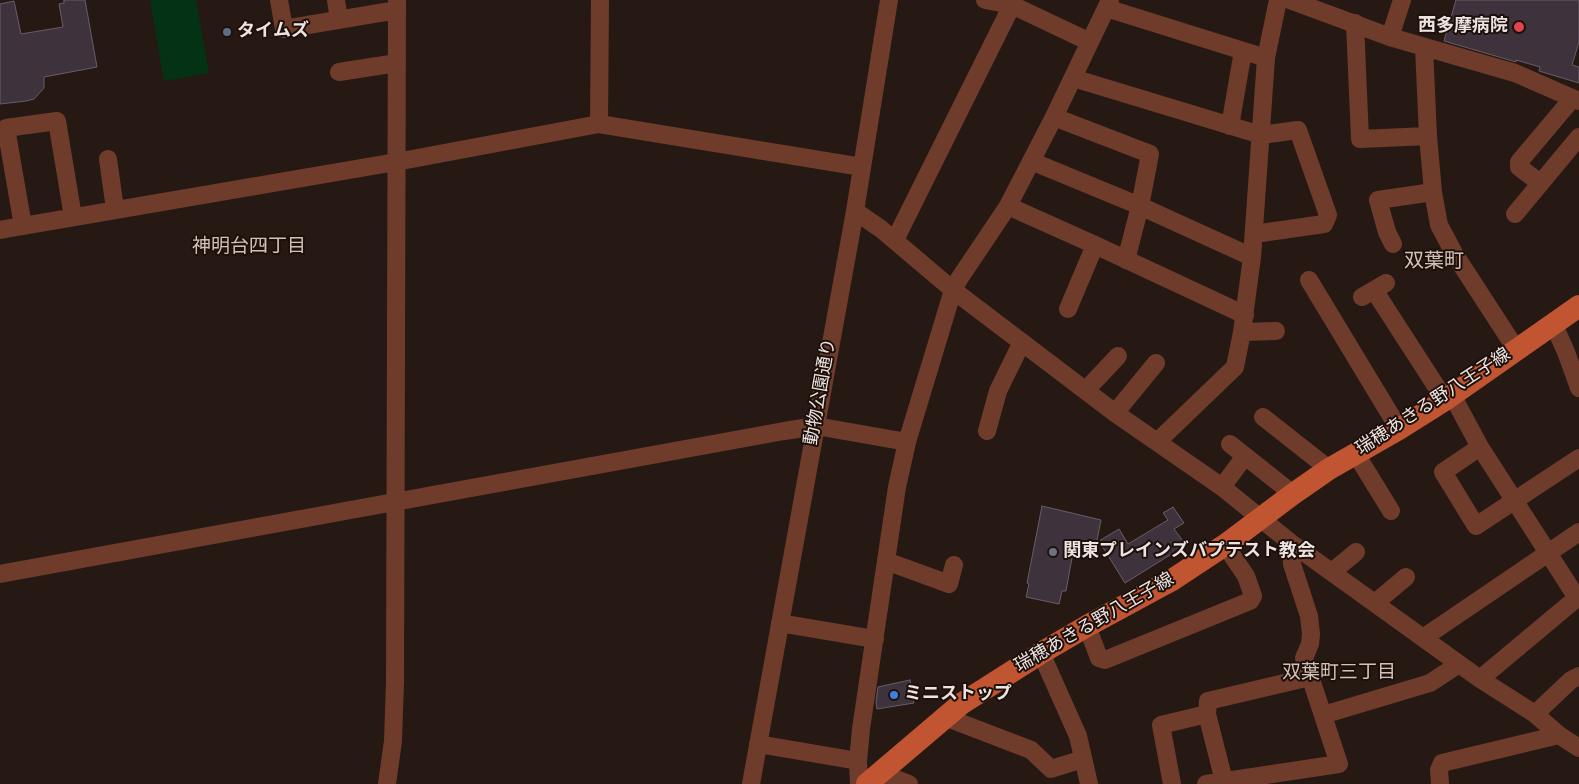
<!DOCTYPE html>
<html>
<head>
<meta charset="utf-8">
<style>
  body { margin:0 }
  canvas { display:block; background:#261914 }
</style>
</head>
<body>
<canvas width="1579" height="784"></canvas>
<script>
const c = document.querySelector('canvas').getContext('2d');
c.lineJoin = 'round';
function paint(path, color) { c.fillStyle = color; c.fill(path, 'evenodd'); }
const toPath = rows => new Path2D(rows.map(r => 'M' + r).join(''));
function stroke(path, color, width, dash) { c.strokeStyle = color; c.lineWidth = width; c.lineCap = dash ? 'butt' : 'round'; c.setLineDash(dash || []); c.stroke(path); }
function drawText(font, color, halo, rows, align = 'center') {
  c.font = font + ' Overpass,"Noto Sans JP",sans-serif'; c.lineWidth = 4; c.setLineDash([]); c.textBaseline = 'middle'; c.strokeStyle = halo; c.fillStyle = color; for (const [text, x, y, turn = 0] of rows) {
    c.save(); c.translate(x, y); c.rotate((+turn || 0) * Math.PI / 180); c.textAlign = isNaN(turn) ? turn : align; if (halo) c.strokeText(text, 0, 0); c.fillText(text, 0, 0); c.restore();
  }
}
paint(toPath([
  [150,0,196,0,209,73,164,81]
]), '#043215');
const building = toPath([
  [64,0,85,0,97,67,44,77,44,88,34,99,26,101,0,104,0,4,14,1,21,34,63,27,59,4,64,3,64,0],
  [1456,0,1579,0,1579,42,1572,65,1579,67,1579,83,1539,71,1540,67,1516,60,1516,62,1444,41,1456,0],
  [1042,506,1101,520,1096,545,1085,543,1083,555,1073,552,1066,591,1062,591,1059,604,1026,597,1029,584,1027,583,1042,506],
  [1173,507,1184,523,1174,529,1186,545,1125,583,1099,541,1119,529,1128,544,1168,520,1163,513,1173,507],
  [910,680,914,703,877,709,876,702,878,687,910,680]
]);
paint(building, '#3e333c');
stroke(building, '#695c67', 1);
stroke(toPath([
  [279,0,284,29,397,10],
  [336,0,339,20],
  [985,0,1012,5,1090,42],
  [1290,0,1390,37,1515,73,1579,101],
  [1106,8,1266,58],
  [1355,23,1360,139,1428,136],
  [1390,37,1402,0],
  [1424,47,1428,136,1433,192,1439,225,1455,255,1516,349],
  [339,72,397,63],
  [1073,78,1261,135,1298,130,1328,215,1324,224,1254,234],
  [1054,117,1150,154,1140,206,1126,260],
  [599,124,600,0],
  [1230,126,1243,51],
  [108,159,115,209],
  [1031,161,1140,206,1252,257],
  [1540,183,1519,167,1519,162,1572,99],
  [1008,206,1095,245,1245,315],
  [855,211,881,229,953,290,1115,413,1222,487,1291,543,1480,679,1535,714,1559,735,1579,748],
  [1515,214,1579,137],
  [23,226,6,128,57,121,73,217],
  [0,230,396,162,599,124,862,167],
  [895,240,1012,5],
  [1393,244,1387,232,1378,200,1433,192],
  [1309,280,1399,429],
  [1374,290,1445,400],
  [1362,297,1386,283],
  [1068,309,1095,245],
  [1553,323,1566,352,1579,388],
  [1242,332,1276,331],
  [1086,390,1118,356],
  [1452,395,1480,447,1577,598,1480,679],
  [1115,413,1156,363],
  [1263,417,1329,469],
  [987,431,998,391,1022,342],
  [1157,442,1235,367,1242,332,1252,257,1266,58,1278,0],
  [1230,444,1293,494],
  [1480,447,1443,472,1476,526,1579,458],
  [1356,454,1391,511],
  [1222,487,1245,456],
  [886,561,949,584,954,565],
  [1332,572,1356,552],
  [0,574,784,431,816,426,907,442],
  [1375,603,1406,577],
  [780,623,875,639],
  [1087,626,1099,658,1105,660,1250,601,1253,596,1246,576,1225,545],
  [1423,638,1579,532],
  [1041,653,1078,736,1089,784],
  [1535,714,1571,680,1579,676],
  [1323,715,1430,683,1459,664],
  [945,717,1031,750,1051,769,1083,759],
  [758,744,858,761],
  [879,772,909,784],
  [1224,781,1207,714,1208,701,1310,677],
  [387,784,393,741,395,682,397,0],
  [751,784,855,211,889,0],
  [859,784,858,761,861,729,897,487,907,442,953,290,959,279,1008,206,1054,117,1110,0],
  [1172,784,1161,725,1207,714],
  [1206,784,1339,764,1304,658,1310,644,1311,634,1309,616,1292,564,1291,543],
  [1440,784,1439,770,1442,763,1559,735]
]), '#6f3b2b', 18);
stroke(toPath([
  [867,784,961,704,1041,653,1087,626,1172,580,1225,545,1293,494,1329,469,1399,429,1445,400,1579,306]
]), '#c15431', 22);
for (const [x, y, r, color] of [
  [1519,27,6,"#e0444e"],
  [227,32,5,"#5c6f8a"],
  [1053,552,5,"#6b7280"],
  [894,695,5,"#3f7fe0"]
]) { const dot = new Path2D(); dot.arc(x, y, r, 0, 2 * Math.PI); c.fillStyle = color; c.fill(dot); stroke(dot, '#1d100b', 2); }
drawText('bold 18px', '#ede3e0', '#1d100b', [
  ["西多摩病院",1508,27,"right"],
  ["タイムズ",237,32],
  ["関東プレインズバプテスト教会",1063,552],
  ["ミニストップ",904,695]
], 'left');
drawText('18px', '#ede3e0', '#1d100b', [
  ["動物公園通り",822,392,-80],
  ["瑞穂あきる野八王子線",1434,403,-33],
  ["瑞穂あきる野八王子線",1095,624,-30]
]);
drawText('19px', '#d2c0b9', '#1d100b', [
  ["神明台四丁目",249,248],
  ["双葉町三丁目",1339,674]
]);
drawText('20px', '#d2c0b9', '#1d100b', [
  ["双葉町",1434,263]
]);
</script>
</body>
</html>
